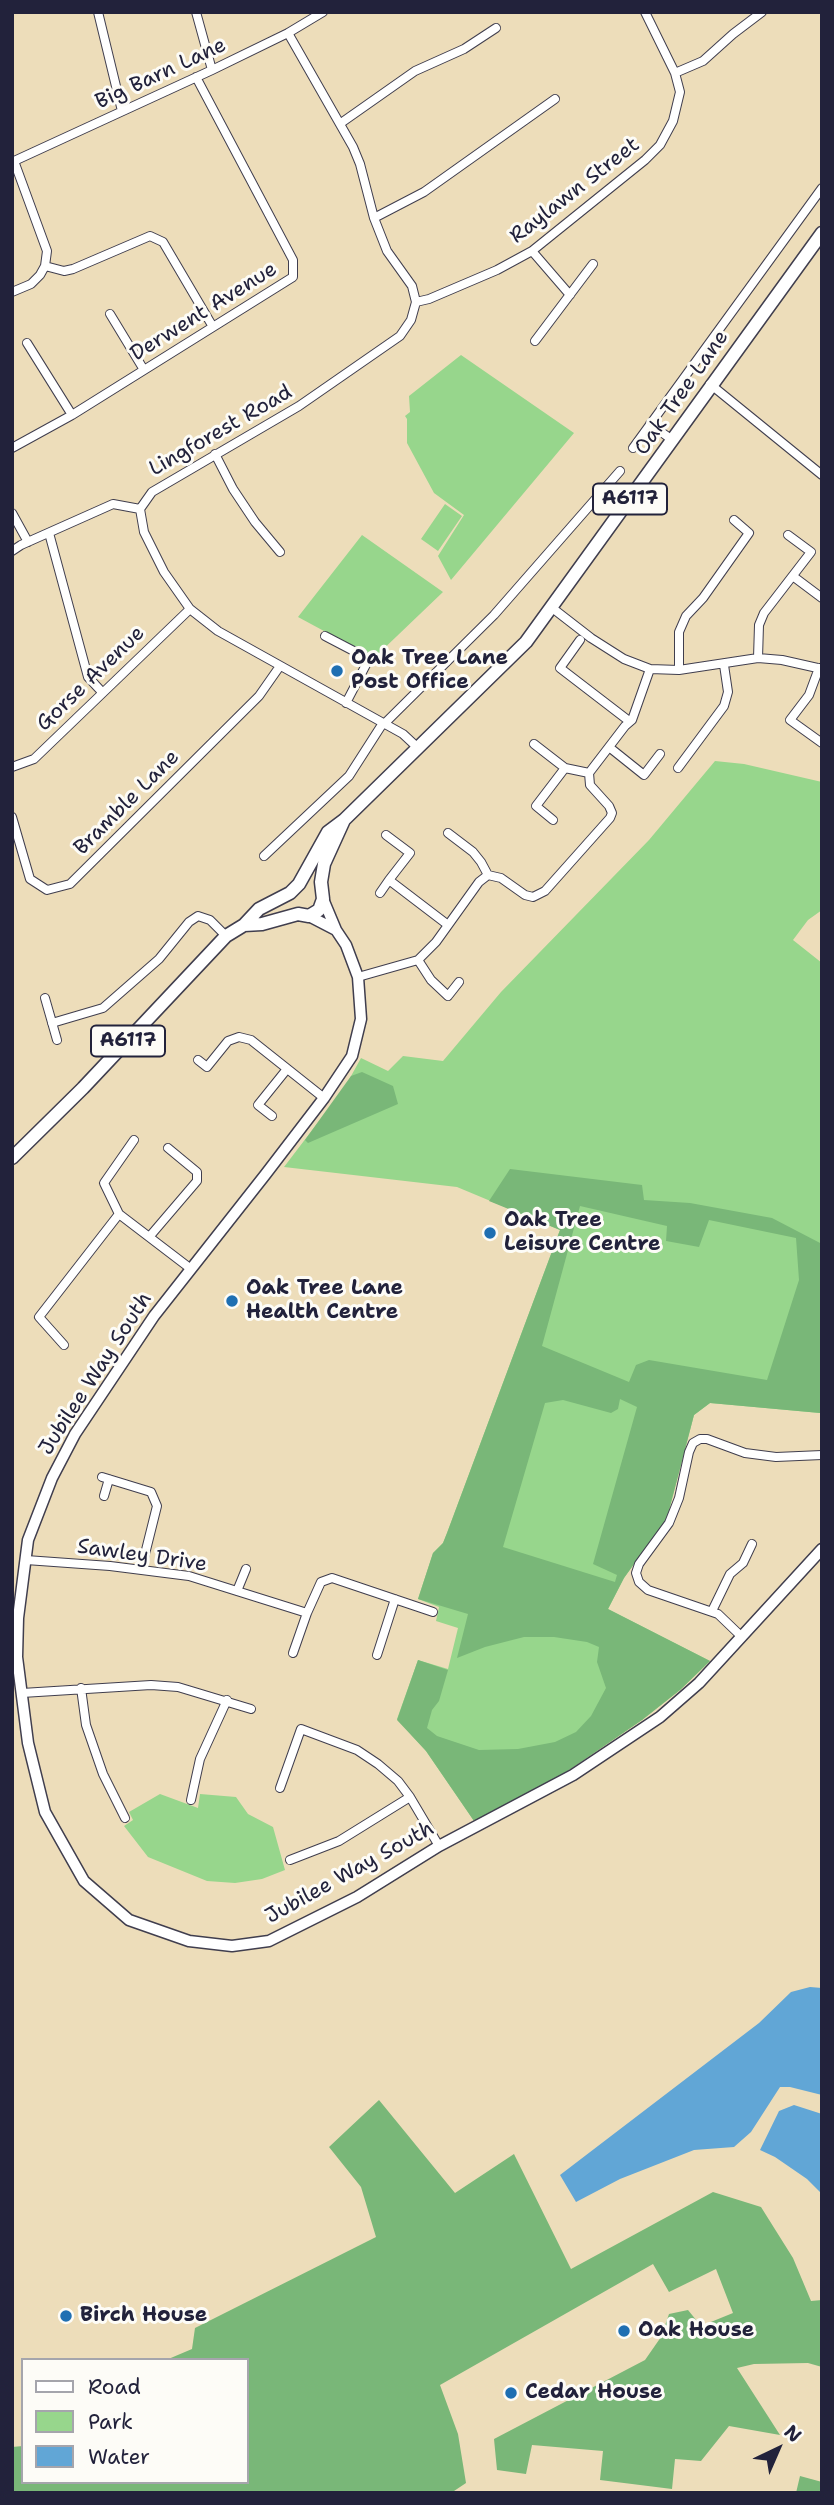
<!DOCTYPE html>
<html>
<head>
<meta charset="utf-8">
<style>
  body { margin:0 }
  #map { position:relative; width:834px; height:2505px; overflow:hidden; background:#edddba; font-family:"Shantell Sans",sans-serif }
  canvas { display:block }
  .frame { position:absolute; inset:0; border:14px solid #22223b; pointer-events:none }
  .legend { position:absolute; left:21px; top:2358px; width:228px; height:126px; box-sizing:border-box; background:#fdfcf7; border:2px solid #a5a5ac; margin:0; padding:9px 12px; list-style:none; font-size:21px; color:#22223b }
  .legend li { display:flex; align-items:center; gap:14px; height:35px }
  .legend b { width:35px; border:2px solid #a5a5ac }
  .north { position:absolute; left:743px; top:2414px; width:70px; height:70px; -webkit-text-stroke:5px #fdfcf7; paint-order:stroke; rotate:44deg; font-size:19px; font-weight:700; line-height:28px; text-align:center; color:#22223b }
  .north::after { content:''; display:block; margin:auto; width:24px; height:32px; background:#22223b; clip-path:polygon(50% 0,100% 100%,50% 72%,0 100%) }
</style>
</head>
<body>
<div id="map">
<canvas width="834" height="2505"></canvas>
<div class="frame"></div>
<ul class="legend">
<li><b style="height:9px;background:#fff"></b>Road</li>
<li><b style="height:19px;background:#97d68c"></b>Park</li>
<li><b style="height:19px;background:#61a6d6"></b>Water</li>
</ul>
<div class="north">N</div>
</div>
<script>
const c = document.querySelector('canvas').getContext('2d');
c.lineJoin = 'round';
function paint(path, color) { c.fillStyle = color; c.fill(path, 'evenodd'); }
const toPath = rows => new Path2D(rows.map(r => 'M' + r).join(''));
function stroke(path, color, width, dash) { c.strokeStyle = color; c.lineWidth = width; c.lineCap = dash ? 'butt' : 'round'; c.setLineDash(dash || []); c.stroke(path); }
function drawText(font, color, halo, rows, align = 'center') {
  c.font = font + ' "Shantell Sans",sans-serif'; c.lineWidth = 6; c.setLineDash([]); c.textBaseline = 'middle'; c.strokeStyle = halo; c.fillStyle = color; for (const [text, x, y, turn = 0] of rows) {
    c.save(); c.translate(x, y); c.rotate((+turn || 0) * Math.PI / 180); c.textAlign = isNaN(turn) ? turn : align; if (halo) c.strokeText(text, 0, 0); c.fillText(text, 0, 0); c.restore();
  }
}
paint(toPath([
  [461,355,574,433,451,580,438,556,464,515,434,493,407,443,407,419,405,416,410,412,409,396],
  [445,504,462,516,438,551,421,539],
  [362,535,443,592,374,658,298,617],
  [715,761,744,764,822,782,822,910,808,920,793,940,822,963,822,1410,820,1413,710,1403,694,1415,667,1518,624,1578,608,1609,710,1661,680,1690,642,1720,566,1772,474,1821,426,1751,397,1719,418,1660,448,1669,458,1628,436,1621,439,1607,418,1599,433,1553,443,1543,447,1533,560,1230,457,1187,284,1167,345,1087,361,1058,388,1071,403,1056,443,1061,501,992,649,840],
  [160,1794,198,1808,200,1794,236,1797,248,1814,273,1827,285,1870,262,1879,235,1883,207,1881,148,1857,124,1826,133,1820,129,1812]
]), '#97d68c');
paint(toPath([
  [362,1072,393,1086,398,1104,308,1143,305,1140,351,1076],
  [510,1169,642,1185,644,1200,690,1203,772,1218,822,1244,822,1410,820,1413,710,1403,694,1415,667,1518,624,1578,608,1609,710,1661,680,1690,642,1720,566,1772,474,1821,426,1751,397,1720,418,1660,448,1670,439,1701,432,1710,427,1728,437,1736,479,1750,518,1749,555,1742,576,1732,591,1716,606,1688,597,1662,599,1647,587,1642,554,1637,524,1637,485,1647,457,1658,468,1614,418,1599,433,1553,443,1543,447,1533,560,1230,489,1201],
  [580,1206,667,1226,666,1241,699,1247,709,1220,796,1238,799,1280,767,1380,649,1360,636,1365,629,1382,542,1346],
  [620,1399,637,1407,593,1564,617,1575,615,1582,503,1547,545,1403,563,1400,611,1413,618,1409],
  [379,2100,455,2193,514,2154,571,2269,713,2192,761,2207,793,2258,811,2301,822,2300,822,2367,808,2363,754,2364,737,2368,780,2435,729,2426,701,2461,675,2459,672,2489,600,2480,603,2451,532,2445,526,2474,497,2470,494,2439,645,2360,661,2337,669,2314,688,2310,701,2326,733,2313,716,2269,669,2292,653,2264,440,2385,458,2434,466,2483,451,2493,12,2493,12,2447,23,2446,23,2482,247,2482,247,2360,166,2360,192,2349,195,2328,376,2237,361,2187,329,2147],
  [800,2476,822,2482,822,2493,796,2493]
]), '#79b778');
paint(toPath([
  [810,1987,822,1988,822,2095,790,2087,780,2087,751,2132,734,2147,694,2150,620,2179,576,2202,560,2175,759,2023,791,1992],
  [794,2105,822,2114,822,2194,807,2179,775,2157,760,2150,779,2111]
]), '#61a6d6');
const street = toPath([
  [98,12,122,111],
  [196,12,212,70],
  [288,33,353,147,360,164,374,218,387,251,412,286,416,302],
  [675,73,703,61,733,34,762,12],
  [341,123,415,71,464,49,496,28],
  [12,162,212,70,288,33,323,12],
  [374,218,424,192,555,99],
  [532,251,570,295],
  [45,266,64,271,73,269,150,236,163,242,213,327],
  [12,292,31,284,40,275,45,266,47,251,14,161],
  [416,302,411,320,400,336,299,406,152,492,140,509,144,532,164,572,190,609,218,631,403,734,418,748],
  [416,302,429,299,497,270,532,251,645,160,660,145,673,121,680,92,675,73,645,12],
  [110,314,144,370],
  [535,341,593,264],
  [27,343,72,415],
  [710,384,822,475],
  [650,424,671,439],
  [12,448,72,415,293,277,293,260,196,77],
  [633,448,822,188],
  [215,454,233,489,255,522,280,552],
  [12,513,28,542],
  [49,533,88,677,102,692],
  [12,551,21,545,113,504,140,509],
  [794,577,822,598],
  [551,607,591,638,624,659,650,669,679,670,758,658,782,660,822,669],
  [325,636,369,659,346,703],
  [580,640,560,668,629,721],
  [758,658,759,625,764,613,811,552,788,535],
  [819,668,809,695,790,720,822,743],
  [679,670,679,632,686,616,703,598,749,533,734,520],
  [384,724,494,615,620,471],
  [534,744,565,768,589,773],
  [609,747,644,775,660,754],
  [12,767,34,759,190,609],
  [678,768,724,706,728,692,724,665],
  [12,817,30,879,47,890,70,884,259,696,280,666],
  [553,820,536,806,565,768],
  [448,833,473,852,481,862,488,875],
  [386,835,410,853,389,880,448,925],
  [264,856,349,776,383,723],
  [380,893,389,880],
  [418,960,431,980,448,996,459,982],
  [358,977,418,960,436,942,479,882,488,875,501,878,525,895,533,897,545,891,610,818,612,813,609,806,590,785,589,773,625,726,632,720,650,669],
  [45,998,57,1040],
  [52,1023,103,1008,159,959,189,922,198,916,210,920,226,936],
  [198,1060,207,1067,228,1041,239,1037,251,1040,324,1098],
  [272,1116,258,1105,287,1069],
  [119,1214,104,1183,134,1140],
  [150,1236,197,1181,197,1172,168,1148],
  [64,1345,39,1317,119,1214,191,1269],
  [102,1477,151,1492,157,1506,141,1570],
  [104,1496,109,1479],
  [26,1560,110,1566,189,1576,307,1613,321,1582,332,1578,433,1612],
  [237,1591,246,1569],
  [712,1611,730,1574,743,1563,752,1544],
  [742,1637,718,1614,648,1590,639,1582,636,1573,639,1564,669,1523,679,1498,689,1452,693,1443,700,1439,707,1439,745,1453,776,1457,822,1455],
  [293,1653,307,1613],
  [377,1655,395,1599],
  [81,1688,86,1725,103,1774,125,1818],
  [22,1693,151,1685,178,1687,251,1709],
  [280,1788,301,1729,357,1750,378,1764,398,1781,410,1797,439,1846],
  [191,1800,200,1759,227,1700],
  [290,1860,339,1841,410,1797]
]);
const secondary = toPath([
  [323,899,336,930,346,945,358,977,361,1019,352,1056,324,1098,265,1175,154,1316,75,1434,52,1478,28,1540,18,1618,17,1657,28,1743,45,1812,84,1881,129,1920,189,1941,232,1946,269,1941,357,1897,439,1846,573,1775,660,1717,699,1683,822,1549],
  [309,916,336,930]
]);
const primary = toPath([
  [244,925,262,924,298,914,309,916,319,910,323,899,321,882,324,864,344,820],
  [12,1158,83,1088,226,936,244,925,259,909,290,893,299,884,328,832,344,820,526,642,822,233]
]);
stroke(street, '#403e4e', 10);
stroke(secondary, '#403e4e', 13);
stroke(primary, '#403e4e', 15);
stroke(street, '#fff', 8);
stroke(secondary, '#fff', 10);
stroke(primary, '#fff', 12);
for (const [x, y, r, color] of [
  [337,671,7,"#1f6fb2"],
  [490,1233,7,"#1f6fb2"],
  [232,1301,7,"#1f6fb2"],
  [66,2316,7,"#1f6fb2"],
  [624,2331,7,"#1f6fb2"],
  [511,2393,7,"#1f6fb2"]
]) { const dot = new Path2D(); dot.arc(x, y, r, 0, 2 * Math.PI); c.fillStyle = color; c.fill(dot); stroke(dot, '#fdfcf7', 2.5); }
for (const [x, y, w] of [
  [630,499,74],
  [128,1041,74]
]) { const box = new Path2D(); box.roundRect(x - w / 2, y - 15.5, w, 31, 5); c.fillStyle = '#fdfcf7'; c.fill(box); stroke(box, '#22223b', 2); }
drawText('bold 19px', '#22223b', null, [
  ["A6117",630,499],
  ["A6117",128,1041]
]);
drawText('21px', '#22223b', '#fdfcf7', [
  ["Big Barn Lane",161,74,-25],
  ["Raylawn Street",575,191,-38],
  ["Derwent Avenue",204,312,-32],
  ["Oak Tree Lane",682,393,-55],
  ["Lingforest Road",221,431,-30],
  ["Gorse Avenue",91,679,-44],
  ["Bramble Lane",127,803,-45],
  ["Jubilee Way South",96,1374,-57],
  ["Sawley Drive",142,1556,8],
  ["Jubilee Way South",350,1873,-29]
]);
drawText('bold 21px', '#22223b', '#fdfcf7', [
  ["Oak Tree Lane",351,659],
  ["Post Office",351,683],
  ["Oak Tree",504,1221],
  ["Leisure Centre",504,1245],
  ["Oak Tree Lane",246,1289],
  ["Health Centre",246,1313],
  ["Birch House",80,2316],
  ["Oak House",638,2331],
  ["Cedar House",525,2393]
], 'left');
</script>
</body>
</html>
